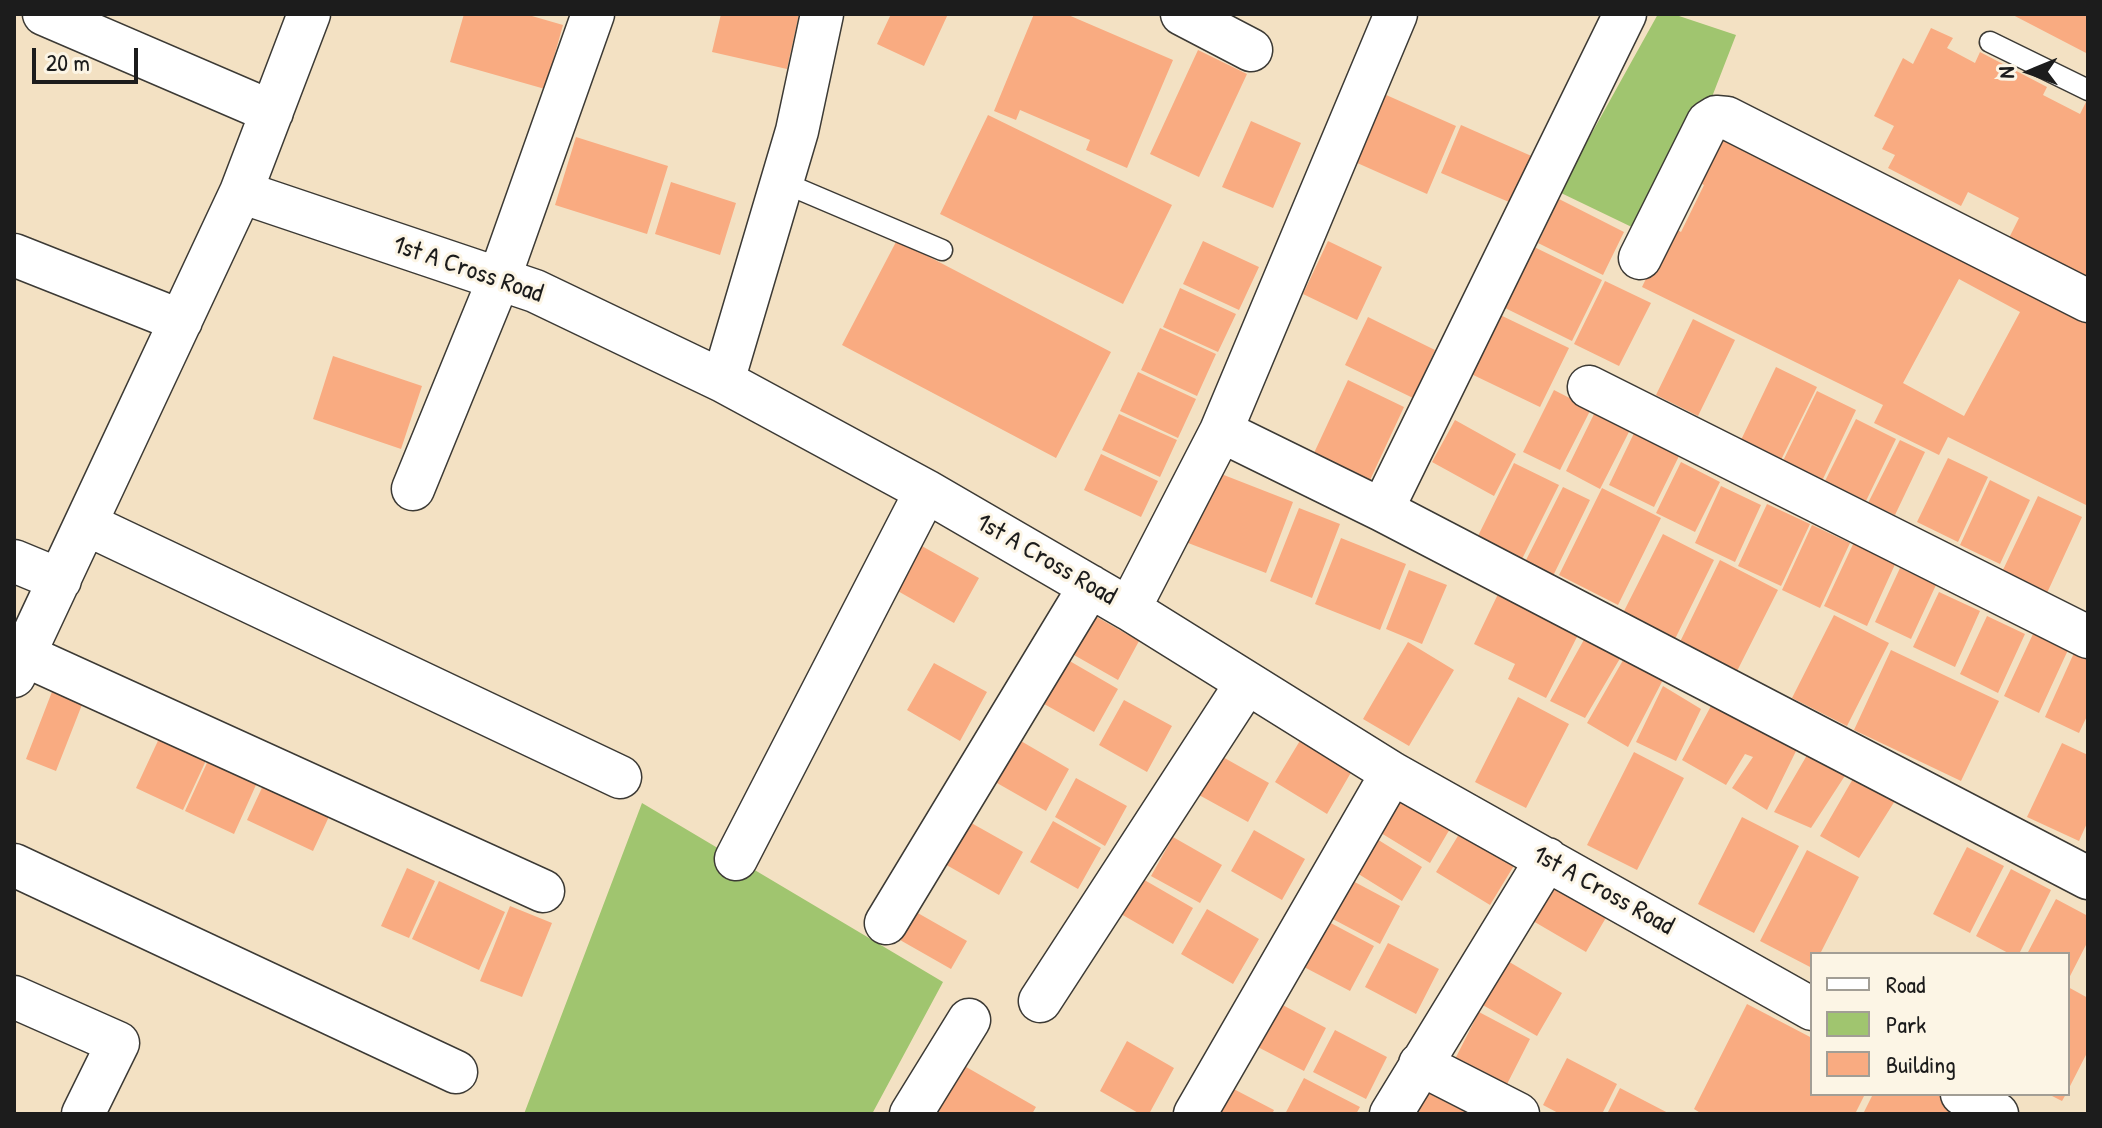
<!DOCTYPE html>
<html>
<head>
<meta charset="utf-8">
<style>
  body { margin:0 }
  #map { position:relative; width:2102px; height:1128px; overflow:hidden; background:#f3e1c3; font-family:"Patrick Hand",sans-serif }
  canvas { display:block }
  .frame { position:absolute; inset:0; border:16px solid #1c1c1c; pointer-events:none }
  .legend { position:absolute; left:1810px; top:952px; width:260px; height:144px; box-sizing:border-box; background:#fcf5e5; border:2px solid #a29e95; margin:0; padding:10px 14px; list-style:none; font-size:24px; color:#1c1c1c }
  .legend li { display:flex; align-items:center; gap:16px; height:40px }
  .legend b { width:40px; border:2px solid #a29e95 }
  .north { position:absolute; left:1990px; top:32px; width:80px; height:80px; -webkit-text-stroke:6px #fcf5e5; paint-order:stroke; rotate:269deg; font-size:22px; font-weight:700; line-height:32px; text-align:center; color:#1c1c1c }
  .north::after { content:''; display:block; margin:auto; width:28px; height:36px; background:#1c1c1c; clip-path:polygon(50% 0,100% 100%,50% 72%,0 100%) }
  .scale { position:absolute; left:32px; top:48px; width:106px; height:36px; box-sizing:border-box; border:4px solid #1c1c1c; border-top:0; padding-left:10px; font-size:24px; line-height:28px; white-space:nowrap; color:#1c1c1c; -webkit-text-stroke:6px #fcf5e5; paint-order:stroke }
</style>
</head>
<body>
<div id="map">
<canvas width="2102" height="1128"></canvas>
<div class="frame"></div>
<ul class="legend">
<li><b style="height:10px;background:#fff"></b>Road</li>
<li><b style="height:22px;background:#a0c56f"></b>Park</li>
<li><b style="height:22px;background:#f9ab81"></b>Building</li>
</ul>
<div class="north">N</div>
<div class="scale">20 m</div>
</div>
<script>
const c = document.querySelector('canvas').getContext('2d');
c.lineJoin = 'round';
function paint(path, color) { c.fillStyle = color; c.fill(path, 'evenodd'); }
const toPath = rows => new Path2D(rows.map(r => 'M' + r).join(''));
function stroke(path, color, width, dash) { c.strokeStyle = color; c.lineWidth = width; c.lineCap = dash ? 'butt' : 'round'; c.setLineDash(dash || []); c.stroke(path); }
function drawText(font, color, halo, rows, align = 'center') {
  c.font = font + ' "Patrick Hand",sans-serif'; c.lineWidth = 6; c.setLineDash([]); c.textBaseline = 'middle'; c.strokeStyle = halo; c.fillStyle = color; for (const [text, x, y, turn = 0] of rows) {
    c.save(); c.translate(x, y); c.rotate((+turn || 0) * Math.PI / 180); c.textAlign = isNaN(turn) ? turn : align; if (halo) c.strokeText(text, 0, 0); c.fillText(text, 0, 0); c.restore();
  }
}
paint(toPath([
  [1658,14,1673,14,1736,35,1710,102,1640,231,1559,192],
  [642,803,943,982,872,1114,524,1114]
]), '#a0c56f');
paint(toPath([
  [464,14,525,14,563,25,545,89,450,62],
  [721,14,799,14,787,69,712,52],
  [891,14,948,14,924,66,877,44],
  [1034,14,1066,14,1173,60,1127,168,1086,150,1090,140,1020,110,1016,120,994,111],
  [2011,14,2088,14,2088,54],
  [1931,28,1953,38,1947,48,1975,63,1980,52,2047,87,2043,95,2080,114,2088,98,2088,281,2008,240,2019,218,1968,192,1961,206,1888,168,1895,155,1882,149,1894,126,1874,116,1903,58,1913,64],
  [1198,50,1247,74,1199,177,1150,154],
  [1384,94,1456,126,1427,194,1355,162],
  [988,115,1172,205,1123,304,940,214],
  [1251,121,1301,143,1273,208,1222,187],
  [1461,125,1536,158,1516,205,1441,173],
  [1716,132,2088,315,2088,506,1948,437,1939,455,1874,423,1883,405,1642,287,1671,227,1681,232,1704,185,1694,180],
  [1959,279,2020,312,1964,416,1903,383],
  [576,137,668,166,647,234,555,205],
  [671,182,736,203,720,255,655,234],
  [1559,199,1624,232,1603,275,1538,243],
  [897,240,1111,352,1056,458,842,345],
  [1203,241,1259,267,1239,310,1183,284],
  [1328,241,1382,267,1357,320,1303,294],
  [1530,245,1602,280,1572,341,1501,306],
  [1605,281,1651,303,1619,366,1574,344],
  [1180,288,1236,314,1218,352,1163,327],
  [1496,313,1569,348,1540,407,1467,372],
  [1368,317,1435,350,1413,398,1345,365],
  [1693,319,1735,340,1698,416,1656,395],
  [1160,328,1216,354,1197,396,1141,370],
  [333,356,422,386,401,449,313,419],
  [1776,367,1817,387,1781,460,1741,440],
  [1138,372,1196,399,1178,438,1120,411],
  [1348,380,1404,407,1370,480,1314,453],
  [1554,390,1591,409,1560,470,1523,452],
  [1817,391,1856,410,1822,481,1783,461],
  [1595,412,1630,430,1600,489,1566,471],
  [1119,414,1177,440,1160,477,1102,450],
  [1856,419,1896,439,1866,501,1825,481],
  [1455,420,1516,454,1494,496,1432,462],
  [1636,429,1681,452,1654,507,1609,485],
  [1900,440,1925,452,1895,515,1868,503],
  [1101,454,1158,481,1141,517,1084,490],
  [1948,458,1988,477,1958,542,1917,522],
  [1681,462,1720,482,1695,532,1656,513],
  [1514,463,1559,485,1520,563,1476,540],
  [1211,470,1293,502,1266,573,1183,541],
  [1990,480,2030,500,2000,564,1960,545],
  [1721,486,1761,505,1735,562,1695,543],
  [1563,487,1590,500,1552,578,1524,564],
  [1602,488,1661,518,1618,605,1559,575],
  [2038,496,2082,517,2047,593,2002,572],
  [1767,504,1810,524,1781,586,1738,566],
  [1299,508,1340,524,1312,598,1270,581],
  [1812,525,1850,543,1820,608,1782,590],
  [1663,534,1714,560,1674,641,1622,615],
  [1341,538,1406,564,1380,630,1315,604],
  [1855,540,1897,560,1867,626,1824,606],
  [920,545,979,578,954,623,896,590],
  [1720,560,1778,590,1735,675,1678,646],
  [1900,568,1936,585,1911,639,1875,622],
  [1409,570,1447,585,1422,644,1386,629],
  [1500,590,1579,633,1546,698,1508,679,1515,664,1474,644],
  [1939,592,1980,611,1955,667,1913,647],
  [1088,612,1139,641,1118,680,1067,651],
  [1834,615,1889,643,1847,726,1792,698],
  [1987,616,2025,634,1998,693,1960,674],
  [2033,634,2068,650,2039,713,2004,696],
  [1586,636,1622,655,1585,718,1550,701],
  [1408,642,1454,670,1409,746,1363,719],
  [1891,650,1999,701,1961,781,1854,730],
  [2074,653,2088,659,2088,714,2079,733,2045,717],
  [1626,655,1665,676,1628,747,1587,723],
  [1061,656,1118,689,1094,732,1037,700],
  [934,663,987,692,960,741,907,710],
  [55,684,85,697,56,771,26,759],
  [1663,686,1701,709,1676,761,1636,742],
  [1518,697,1569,724,1526,808,1475,782],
  [1124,700,1172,726,1147,772,1099,745],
  [1711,706,1798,747,1767,810,1732,788,1753,757,1745,754,1726,785,1682,760],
  [163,730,210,752,183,810,136,788],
  [1014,737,1069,769,1046,811,990,779],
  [1301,739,1353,769,1327,814,1275,782],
  [1814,743,1850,768,1811,828,1774,812],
  [2062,743,2088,755,2088,821,2079,841,2027,817],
  [1634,752,1684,778,1637,870,1587,845],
  [211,754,260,776,234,834,185,811],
  [1221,756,1269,783,1248,822,1199,795],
  [1858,770,1898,796,1859,858,1820,836],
  [267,777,333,808,313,851,247,820],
  [1076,778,1127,806,1105,846,1055,817],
  [1402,797,1451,827,1430,863,1381,833],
  [1742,817,1799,846,1754,933,1698,904],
  [966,820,1023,852,999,895,943,863],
  [1053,821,1101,848,1078,889,1030,862],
  [1464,826,1518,859,1490,905,1436,872],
  [1254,830,1305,859,1282,900,1231,871],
  [1372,836,1422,867,1402,901,1352,870],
  [1173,837,1222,865,1200,903,1151,876],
  [1967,847,2004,866,1970,933,1933,914],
  [1807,850,1859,877,1820,954,1812,954,1812,968,1760,941],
  [407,868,435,881,409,938,381,926],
  [2011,869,2051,890,2019,954,2010,954,1976,936],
  [1141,878,1193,908,1173,944,1121,914],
  [1557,878,1611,909,1586,952,1533,921],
  [1349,879,1400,906,1380,944,1329,917],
  [439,881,505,912,479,970,412,939],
  [2056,899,2088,916,2088,941,2068,980,2068,954,2027,954],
  [510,906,552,923,522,997,480,981],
  [1207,909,1259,939,1233,984,1181,954],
  [916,912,967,941,951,969,900,940],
  [1327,921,1374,946,1350,991,1304,967],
  [1388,943,1439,969,1416,1014,1365,987],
  [1506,960,1562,993,1537,1036,1481,1004],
  [2068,987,2088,998,2088,1051,2068,1090],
  [1275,1001,1326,1028,1304,1071,1252,1044],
  [1747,1004,1812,1038,1812,1094,1865,1094,1855,1114,1702,1114,1694,1109],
  [1479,1012,1530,1039,1504,1090,1453,1063],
  [1335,1030,1387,1057,1366,1099,1313,1072],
  [1127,1041,1174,1068,1149,1114,1140,1114,1100,1091],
  [1567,1058,1617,1084,1602,1114,1560,1114,1543,1105],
  [961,1064,1036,1107,1032,1114,934,1113],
  [1304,1078,1360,1107,1356,1114,1285,1114],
  [1226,1085,1274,1110,1272,1114,1211,1114],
  [1432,1087,1479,1114,1416,1114],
  [1620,1088,1670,1114,1607,1114],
  [1873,1094,1936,1094,1975,1114,1863,1114],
  [2048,1094,2066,1094,2062,1101]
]), '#f9ab81');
const lane = toPath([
  [1990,42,2088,90],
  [782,182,942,250]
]);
const street = toPath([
  [44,14,272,112],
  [1182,14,1251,50],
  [241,192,535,291,723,381,926,491,1129,609,1392,773,1812,1009],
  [14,255,181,321],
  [1640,258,1708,122,1716,117,1727,118,2088,301],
  [723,381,797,131,822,14],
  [1589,387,2088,637],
  [1221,431,1382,510,2088,878],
  [413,489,499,279,593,14],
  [1382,510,1625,14],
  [86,524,620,777],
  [14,561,60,580],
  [1129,609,1221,431,1396,14],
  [24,655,543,891],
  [14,676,241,192,309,14],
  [736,859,926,491],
  [14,865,456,1072],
  [886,923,1090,586],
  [14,997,118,1043,83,1114],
  [1040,1001,1246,684],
  [1420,1064,1518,1114],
  [1962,1094,1997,1114],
  [911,1114,969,1020],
  [1195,1114,1392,773],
  [1391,1114,1547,859]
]);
stroke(lane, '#3c3a35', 23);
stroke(street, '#3c3a35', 45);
stroke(lane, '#fff', 20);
stroke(street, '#fff', 42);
drawText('26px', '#1c1c1c', '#fcf5e5', [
  ["1st A Cross Road",468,270,19],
  ["1st A Cross Road",1046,560,30],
  ["1st A Cross Road",1603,891,29]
]);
</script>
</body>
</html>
